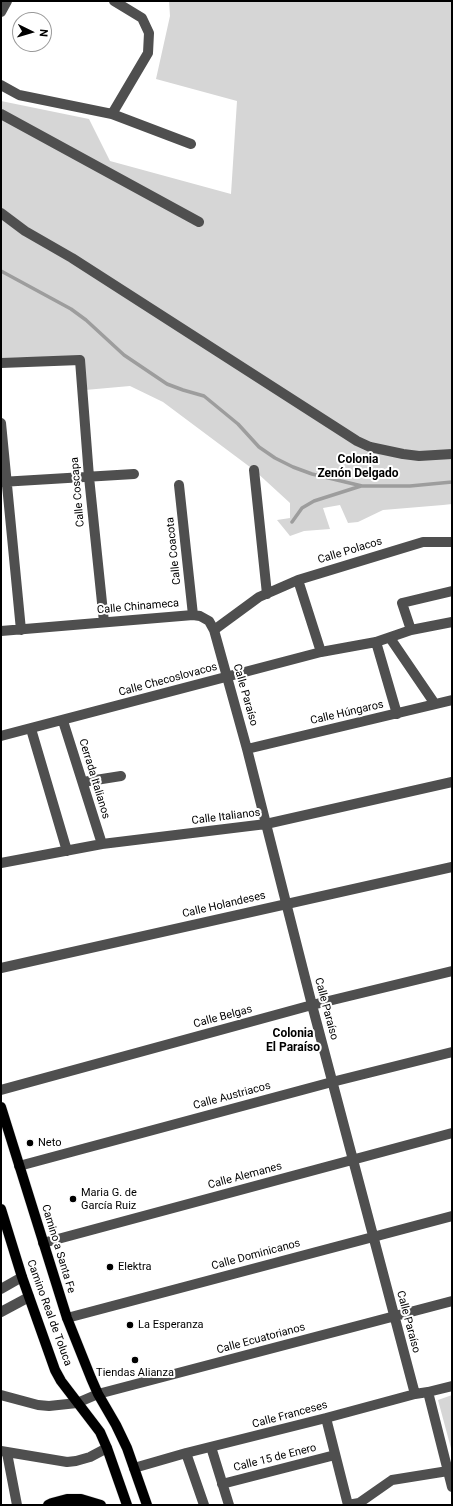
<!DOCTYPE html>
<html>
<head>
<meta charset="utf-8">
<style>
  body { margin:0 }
  #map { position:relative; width:453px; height:1506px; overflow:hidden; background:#fff; font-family:Roboto,sans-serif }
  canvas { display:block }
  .frame { position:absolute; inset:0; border:2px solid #000; pointer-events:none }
  .north { position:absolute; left:12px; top:12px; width:40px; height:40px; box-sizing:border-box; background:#fff; border:1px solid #999; border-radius:50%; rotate:95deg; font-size:11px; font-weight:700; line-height:16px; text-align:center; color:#000 }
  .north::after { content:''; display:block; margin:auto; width:14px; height:18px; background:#000; clip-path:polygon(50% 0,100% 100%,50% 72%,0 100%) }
</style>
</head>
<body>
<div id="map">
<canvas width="453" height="1506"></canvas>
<div class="frame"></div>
<div class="north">N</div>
</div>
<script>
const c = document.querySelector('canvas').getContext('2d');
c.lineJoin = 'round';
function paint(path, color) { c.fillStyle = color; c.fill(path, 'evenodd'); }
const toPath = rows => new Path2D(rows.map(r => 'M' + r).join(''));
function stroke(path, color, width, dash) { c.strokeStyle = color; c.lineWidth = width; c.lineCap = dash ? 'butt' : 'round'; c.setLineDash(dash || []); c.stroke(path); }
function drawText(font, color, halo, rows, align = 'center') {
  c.font = font + ' Roboto,sans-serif'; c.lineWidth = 4; c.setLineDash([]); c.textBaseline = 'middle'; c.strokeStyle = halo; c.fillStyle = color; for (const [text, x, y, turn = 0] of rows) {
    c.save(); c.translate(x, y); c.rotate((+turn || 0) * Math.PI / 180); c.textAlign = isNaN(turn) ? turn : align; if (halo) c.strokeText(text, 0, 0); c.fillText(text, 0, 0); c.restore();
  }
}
paint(toPath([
  [169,1,452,1,452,504,443,505,383,510,358,522,348,523,340,505,323,508,330,529,304,531,290,536,277,520,290,518,290,503,254,470,163,402,130,386,85,390,82,356,1,358,1,101,89,119,110,161,231,194,237,101,156,79,170,16],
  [452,1395,452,1452,438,1400]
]), '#d6d6d6');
stroke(toPath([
  [1,271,71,309,86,320,124,355,167,384,183,390,204,396,238,424,259,447,275,458,293,467,312,474,362,486,410,486,452,482],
  [292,522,302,508,314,501,361,486]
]), '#9d9d9d', 3.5);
const major = toPath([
  [1,1107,67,1318,91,1378,98,1394,116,1425,127,1448,147,1505],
  [1,1209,22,1277,55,1370,61,1381,100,1432,107,1448,127,1505],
  [48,1505,52,1503,67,1499,81,1499,101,1505]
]);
stroke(major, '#dbdbdb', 11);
stroke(toPath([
  [1,12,7,1],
  [1,85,19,95,112,114,148,53,149,33,142,18,114,1],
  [1,114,199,222],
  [112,114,191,144],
  [1,213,25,231,72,258,357,441,370,447,403,454,419,456,452,454],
  [1,363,80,360,89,477,104,622],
  [1,423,21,630],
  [254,470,267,594],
  [1,482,134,474],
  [179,485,193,615],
  [298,580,321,652],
  [214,630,259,597,298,580,423,542,452,542],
  [411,630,402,603,452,591],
  [1,631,193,615,200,616,209,621,214,630,247,749,312,1005,415,1394],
  [390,638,435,704],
  [376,642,397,714],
  [63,721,102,844],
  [31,729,67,851],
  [1,736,321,652,376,642,411,630,452,622],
  [247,749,452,700],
  [83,782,121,776],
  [1,863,102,844,266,824,452,782],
  [1,968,452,867],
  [1,1090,312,1005,452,971],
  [19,1166,332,1082,452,1052],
  [43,1243,452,1133],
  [1,1289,22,1277],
  [1,1312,29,1297],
  [67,1318,452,1216],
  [428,1392,452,1487],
  [1,1395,38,1405,49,1406,77,1403,98,1394,452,1301],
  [326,1418,348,1505],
  [211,1447,229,1505],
  [1,1451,67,1462,76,1461,90,1457,107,1448],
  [7,1453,17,1505],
  [186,1453,204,1505],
  [134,1468,186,1453,326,1418,415,1394,428,1392,452,1386],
  [222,1484,335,1455],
  [348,1505,359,1503,392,1480,448,1471]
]), '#4f4f4f', 10);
stroke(major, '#000', 10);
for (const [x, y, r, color] of [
  [30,1143,4,"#000"],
  [73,1199,4,"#000"],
  [110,1267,4,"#000"],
  [130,1325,4,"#000"],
  [135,1360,4,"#000"]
]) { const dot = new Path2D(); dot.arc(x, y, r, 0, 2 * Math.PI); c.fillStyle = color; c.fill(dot); stroke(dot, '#fff', 1.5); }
drawText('11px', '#000', '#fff', [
  ["Calle Coscapa",78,492,-95],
  ["Calle Coacota",174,551,-96],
  ["Calle Polacos",350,551,-17],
  ["Calle Chinameca",138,607,-5],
  ["Calle Checoslovacos",168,680,-15],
  ["Calle Paraíso",245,695,74],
  ["Calle Húngaros",347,713,-13],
  ["Cerrada Italianos",94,779,73],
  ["Calle Italianos",226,817,-7],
  ["Calle Holandeses",224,905,-13],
  ["Calle Paraíso",326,1009,75],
  ["Calle Belgas",223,1017,-15],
  ["Calle Austriacos",232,1096,-15],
  ["Calle Alemanes",245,1176,-15],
  ["Camino a Santa Fe",58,1249,73],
  ["Calle Dominicanos",256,1255,-15],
  ["Camino Real de Toluca",49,1313,70],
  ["Calle Paraíso",408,1322,75],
  ["Calle Ecuatorianos",261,1339,-15],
  ["Calle Franceses",290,1415,-15],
  ["Calle 15 de Enero",275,1458,-14]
]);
drawText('11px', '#000', '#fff', [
  ["Neto",38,1143],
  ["Maria G. de",81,1193],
  ["García Ruiz",81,1206],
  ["Elektra",118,1267],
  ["La Esperanza",138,1325],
  ["Tiendas Alianza",135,1373,"center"]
], 'left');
drawText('bold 12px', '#000', '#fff', [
  ["Colonia",358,460],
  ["Zenón Delgado",358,474],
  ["Colonia",293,1034],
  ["El Paraíso",293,1048]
]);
</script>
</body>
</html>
